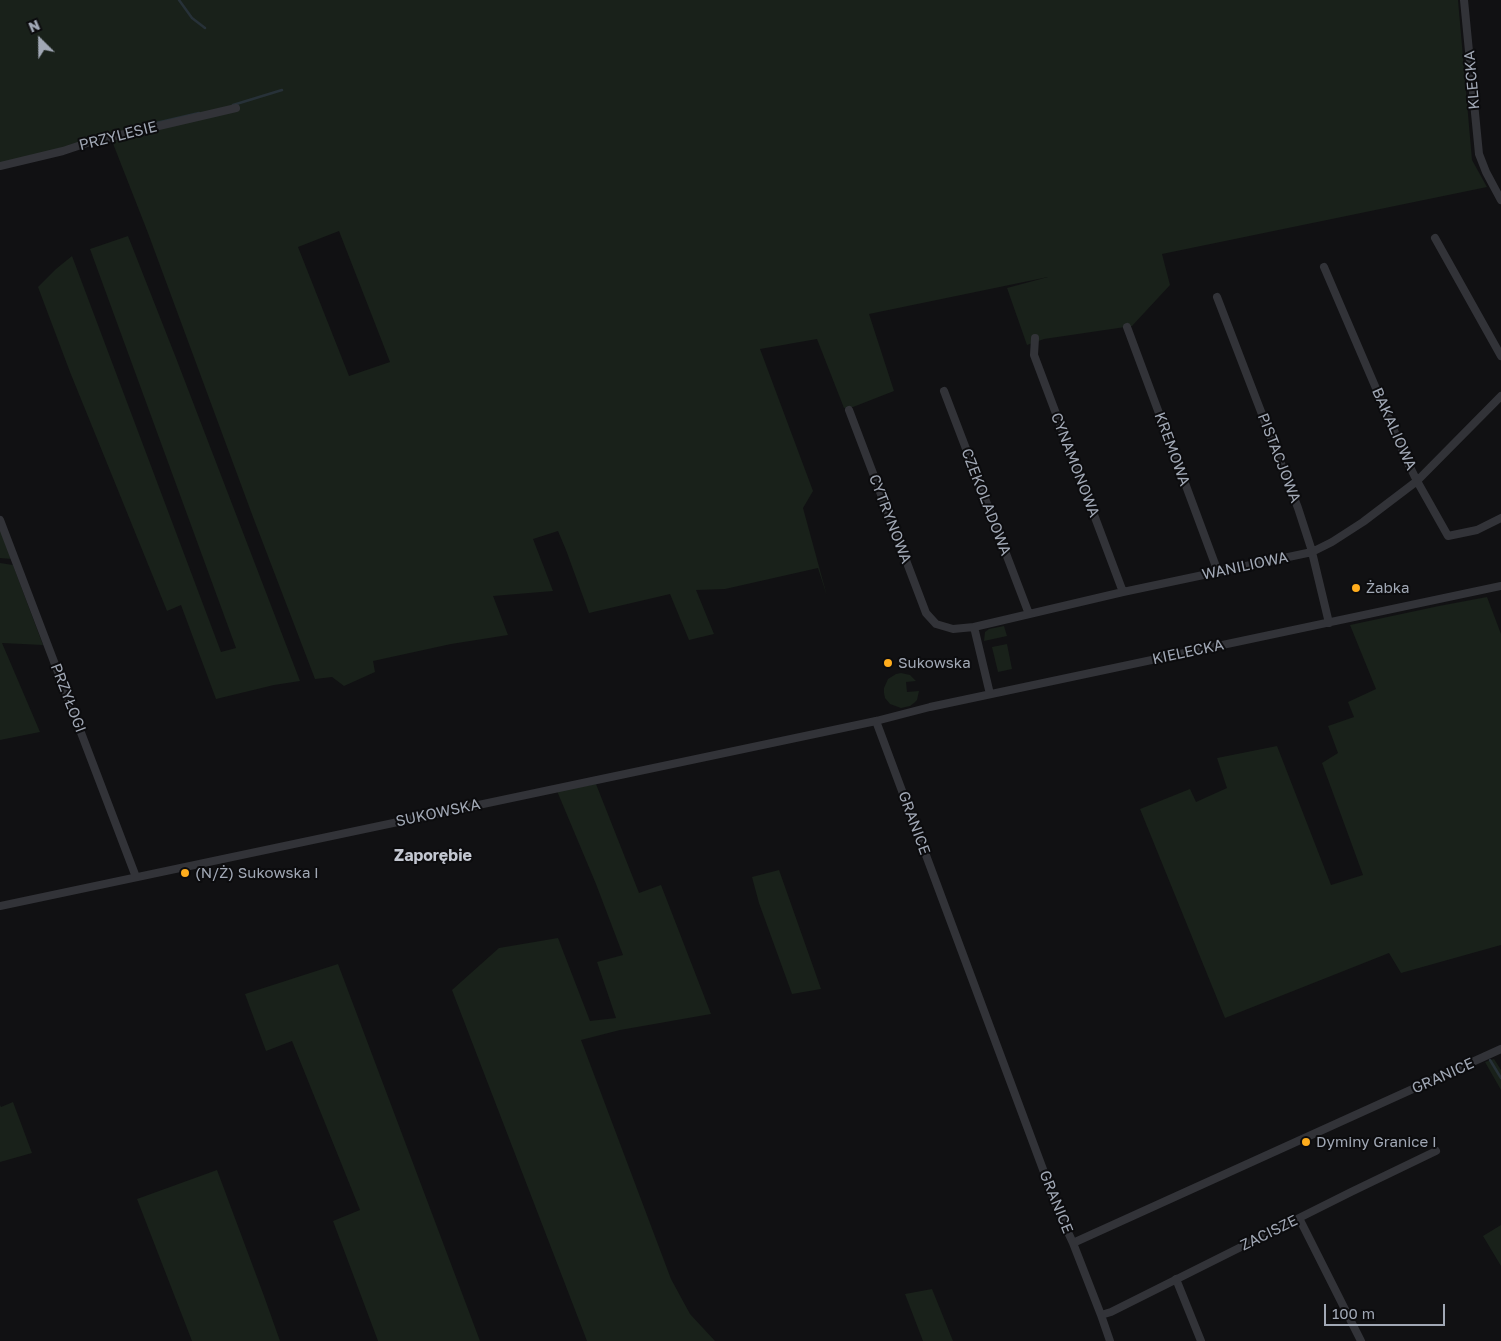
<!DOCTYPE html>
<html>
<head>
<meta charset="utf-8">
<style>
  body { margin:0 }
  #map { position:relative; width:1501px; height:1341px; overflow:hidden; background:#111113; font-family:"Golos Text",sans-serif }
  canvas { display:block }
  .north { position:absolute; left:15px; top:15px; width:50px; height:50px; -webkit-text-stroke:4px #0c0c0e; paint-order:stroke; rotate:337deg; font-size:14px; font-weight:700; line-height:20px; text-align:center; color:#a1a8b5 }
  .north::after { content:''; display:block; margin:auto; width:18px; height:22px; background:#a1a8b5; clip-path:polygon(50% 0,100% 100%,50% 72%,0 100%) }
  .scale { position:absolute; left:1324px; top:1304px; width:121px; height:22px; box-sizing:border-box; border:2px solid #a1a8b5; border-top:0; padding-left:6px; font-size:15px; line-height:18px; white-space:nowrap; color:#a1a8b5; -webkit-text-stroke:4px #0c0c0e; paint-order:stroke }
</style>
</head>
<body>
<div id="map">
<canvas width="1501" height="1341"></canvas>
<div class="north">N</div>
<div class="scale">100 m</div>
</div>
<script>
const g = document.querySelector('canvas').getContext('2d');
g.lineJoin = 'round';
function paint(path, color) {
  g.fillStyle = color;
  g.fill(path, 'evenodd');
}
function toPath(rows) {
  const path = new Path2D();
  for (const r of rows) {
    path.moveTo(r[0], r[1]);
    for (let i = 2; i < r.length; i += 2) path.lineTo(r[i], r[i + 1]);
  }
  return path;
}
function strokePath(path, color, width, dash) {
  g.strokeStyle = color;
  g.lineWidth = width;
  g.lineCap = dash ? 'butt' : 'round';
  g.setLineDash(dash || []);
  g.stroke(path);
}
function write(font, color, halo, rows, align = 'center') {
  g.font = font + ' "Golos Text",sans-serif';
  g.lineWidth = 4;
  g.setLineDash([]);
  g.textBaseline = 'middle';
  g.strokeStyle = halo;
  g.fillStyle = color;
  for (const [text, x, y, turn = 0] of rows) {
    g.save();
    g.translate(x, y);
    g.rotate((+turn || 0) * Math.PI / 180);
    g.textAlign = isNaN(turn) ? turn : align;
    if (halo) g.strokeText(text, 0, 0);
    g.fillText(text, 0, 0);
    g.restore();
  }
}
paint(toPath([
  [0,0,1458,0,1472,160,1487,187,1162,254,1170,285,1132,326,1044,339,1027,345,1007,288,1048,277,869,314,894,391,853,407,844,408,817,339,760,349,813,491,803,508,827,596,818,568,725,589,696,590,714,634,689,640,670,594,589,613,566,550,558,531,533,539,553,591,493,596,508,635,451,644,373,661,375,672,344,686,332,677,315,679,253,517,148,233,112,141,112,134,32,156,0,163],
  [339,231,390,362,349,376,298,247],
  [128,236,176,358,300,681,274,685,216,699,181,605,167,611,70,372,38,287,56,269,72,256,221,652,236,648,90,249],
  [0,528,12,559,0,558],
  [0,563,13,565,43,645,2,643,40,732,0,740],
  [1487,597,1501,634,1501,945,1401,973,1389,953,1225,1018,1140,809,1190,789,1196,802,1227,788,1217,758,1277,746,1331,885,1363,875,1322,763,1338,753,1328,726,1354,717,1348,702,1376,689,1350,625,1439,606],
  [1004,626,1007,636,984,641,985,632,989,629],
  [1007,644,1012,669,998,672,992,647],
  [901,673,910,675,916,681,906,682,907,692,919,691,917,700,914,703,910,706,901,708,890,704,885,698,884,693,884,688,888,679,896,674],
  [596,784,639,893,661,885,711,1014,620,1030,581,1040,671,1279,690,1314,715,1341,587,1341,452,990,499,948,558,938,590,1021,616,1018,597,962,623,955,596,884,557,791],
  [779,870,821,989,792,994,759,903,752,877],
  [338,964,480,1341,378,1341,333,1221,360,1210,292,1041,266,1051,245,994],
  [1494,1059,1501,1070,1501,1090,1485,1062],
  [13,1102,32,1153,0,1162,0,1105,1,1107],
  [217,1170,264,1296,280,1341,192,1341,137,1199],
  [1501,1225,1501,1266,1483,1236],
  [932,1289,953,1341,923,1341,905,1294]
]), '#19211a');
strokePath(toPath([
  [179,0,192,18,205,28],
  [233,105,282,90],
  [126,130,199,113],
  [1490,1060,1501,1078]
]), '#273138', 2.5);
strokePath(toPath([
  [1464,0,1479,154,1486,172,1501,200],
  [0,166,63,151,90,142,236,108],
  [1435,238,1501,356],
  [1324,267,1408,463,1417,481,1448,536,1477,530,1501,518],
  [1217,297,1298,508,1311,548,1329,623],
  [1127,327,1218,572],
  [1035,338,1034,355,1123,592],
  [944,391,1029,614],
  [849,410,926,613,936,624,953,629,974,627,1123,592,1312,552,1332,542,1363,522,1417,481,1501,396],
  [0,520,136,877],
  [974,627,990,694],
  [876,721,1060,1215,1073,1243,1501,1049],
  [0,906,876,721,930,707,1501,586],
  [1299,1218,1361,1341],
  [1073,1243,1101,1315,1111,1312,1351,1192,1436,1151],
  [1176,1279,1201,1341],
  [1101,1315,1110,1341]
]), '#323338', 8);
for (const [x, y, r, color] of [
  [1356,588,5,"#ffad1d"],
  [888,663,5,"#ffad1d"],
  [185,873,5,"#ffad1d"],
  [1306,1142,5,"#ffad1d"]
]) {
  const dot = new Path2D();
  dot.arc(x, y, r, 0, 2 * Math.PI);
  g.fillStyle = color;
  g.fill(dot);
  strokePath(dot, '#0c0c0e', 2);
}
write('15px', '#a1a8b5', '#0c0c0e', [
  ["KLECKA",1472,80,-95],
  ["PRZYLESIE",118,136,-14],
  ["BAKALIOWA",1394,429,66],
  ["KREMOWA",1172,449,70],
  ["PISTACJOWA",1279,458,69],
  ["CYNAMONOWA",1075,465,69],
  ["CZEKOLADOWA",986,502,69],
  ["CYTRYNOWA",890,519,69],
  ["WANILIOWA",1245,566,-12],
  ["KIELECKA",1188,652,-12],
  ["PRZYŁOGI",68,698,69],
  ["SUKOWSKA",438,813,-12],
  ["GRANICE",914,823,70],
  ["GRANICE",1443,1076,-24],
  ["GRANICE",1056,1202,68],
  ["ZACISZE",1269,1233,-26]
]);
write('15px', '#a1a8b5', '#0c0c0e', [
  ["Żabka",1366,588],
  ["Sukowska",898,663],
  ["(N/Ż) Sukowska I",195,873],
  ["Dyminy Granice I",1316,1142]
], 'left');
write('bold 16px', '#c3c7d1', '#0c0c0e', [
  ["Zaporębie",433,856]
]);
</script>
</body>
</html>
